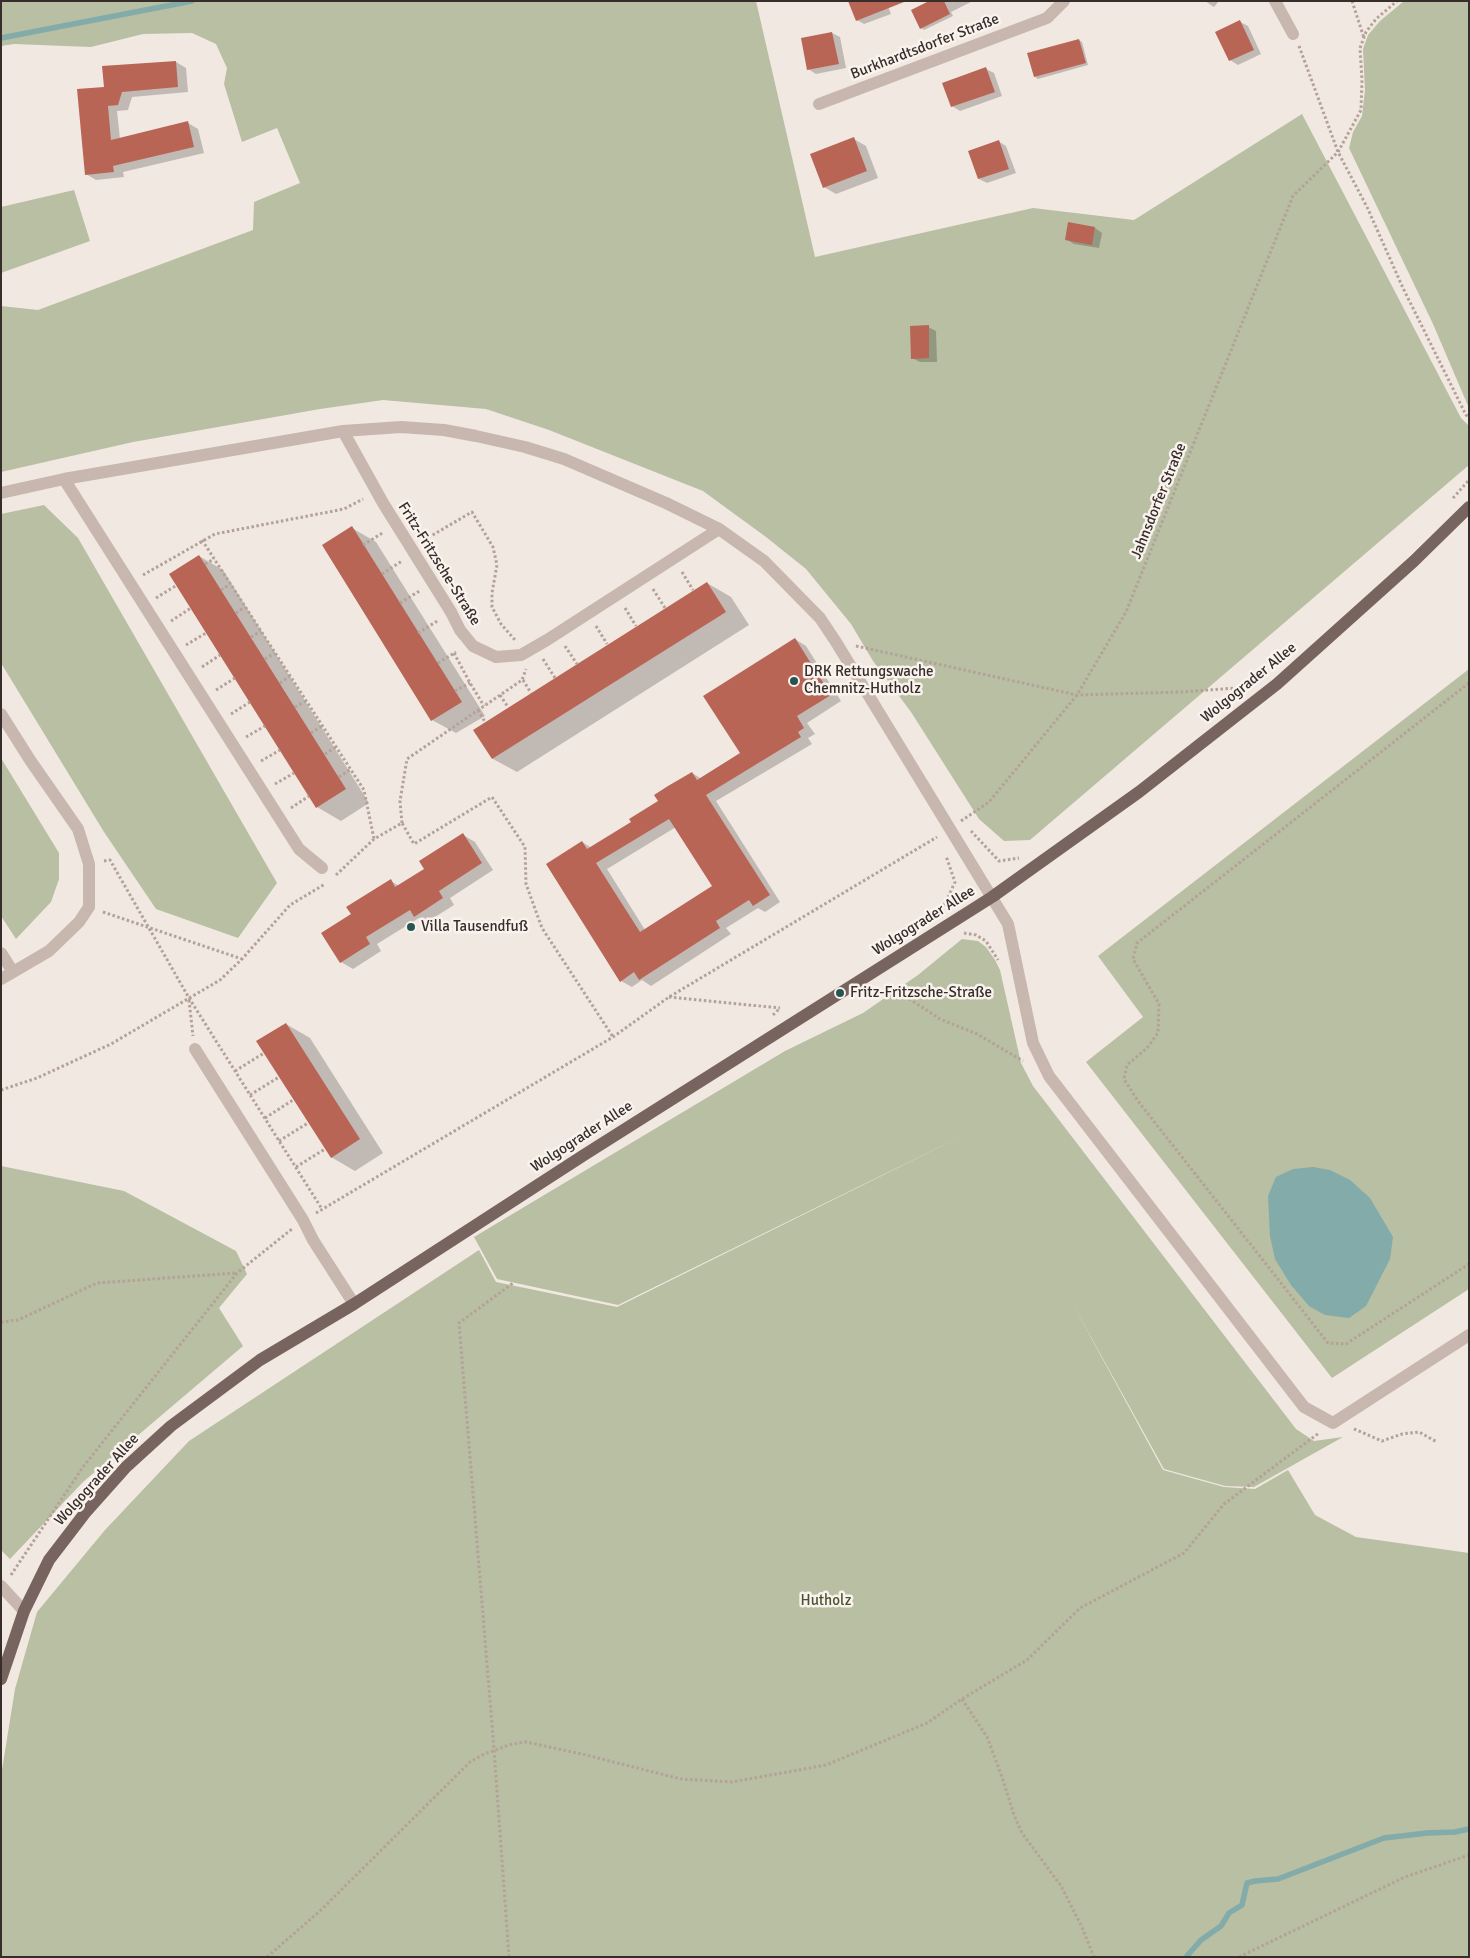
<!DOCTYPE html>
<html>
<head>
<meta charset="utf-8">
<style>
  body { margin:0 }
  #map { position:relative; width:1470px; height:1958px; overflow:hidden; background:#f1e8e1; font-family:Signika,sans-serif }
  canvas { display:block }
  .frame { position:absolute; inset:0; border:2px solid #372e2b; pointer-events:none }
</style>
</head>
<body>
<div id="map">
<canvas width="1470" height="1958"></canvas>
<div class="frame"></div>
</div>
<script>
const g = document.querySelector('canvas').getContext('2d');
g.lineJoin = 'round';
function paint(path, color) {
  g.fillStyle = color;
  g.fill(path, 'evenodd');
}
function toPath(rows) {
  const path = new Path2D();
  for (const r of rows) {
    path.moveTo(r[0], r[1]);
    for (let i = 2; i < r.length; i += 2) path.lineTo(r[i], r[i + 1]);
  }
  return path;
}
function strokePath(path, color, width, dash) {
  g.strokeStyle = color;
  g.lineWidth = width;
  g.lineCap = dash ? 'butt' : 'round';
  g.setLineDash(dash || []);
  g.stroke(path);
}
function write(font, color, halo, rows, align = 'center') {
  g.font = font + ' Signika,sans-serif';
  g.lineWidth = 5;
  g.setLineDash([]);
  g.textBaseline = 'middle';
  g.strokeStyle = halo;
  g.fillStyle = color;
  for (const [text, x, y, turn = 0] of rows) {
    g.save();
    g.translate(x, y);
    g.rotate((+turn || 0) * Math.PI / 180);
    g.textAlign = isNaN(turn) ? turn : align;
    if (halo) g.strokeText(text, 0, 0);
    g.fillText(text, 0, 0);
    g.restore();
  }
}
paint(toPath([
  [1,1,756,1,815,257,1033,208,1134,220,1302,114,1461,418,1469,426,1469,465,1030,840,1004,841,979,819,911,712,873,661,851,624,806,569,766,537,703,491,549,430,486,409,383,400,320,409,133,442,1,472,1,306,38,310,253,230,254,202,300,183,277,128,242,142,224,84,227,68,216,44,192,33,143,34,91,47,14,44,1,46],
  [1404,1,1469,1,1469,408,1433,324,1349,148,1353,132,1362,116,1365,90,1363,49,1368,35,1380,21],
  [74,190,90,241,1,273,1,207],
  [44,505,78,538,277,883,238,938,156,909,104,832,1,663,1,514],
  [1469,669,1469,1289,1332,1378,1086,1062,1143,1017,1098,956],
  [1,758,59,853,59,879,51,902,16,939,1,916],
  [962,939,978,941,986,947,995,960,1000,970,1021,1063,1033,1086,1296,1429,1314,1441,1343,1437,1254,1487,1225,1486,1164,1469,1071,1301,1163,1470,1224,1487,1255,1489,1288,1470,1315,1515,1356,1537,1469,1553,1469,1957,1,1957,1,1776,15,1689,37,1612,105,1530,189,1441,479,1250,496,1282,617,1307,976,1129,618,1305,497,1279,474,1237,785,1051,863,1013,918,975],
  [1,1166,124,1191,236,1251,247,1274,219,1308,243,1346,83,1482,10,1559,1,1550]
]), '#b8bfa2');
paint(toPath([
  [1313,1167,1330,1170,1350,1180,1370,1198,1393,1237,1390,1259,1366,1306,1349,1318,1325,1315,1309,1306,1291,1285,1275,1259,1270,1236,1268,1196,1276,1177,1293,1169]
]), '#82aba9');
paint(toPath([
  [886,1,891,14,864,24,857,20],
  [932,1,973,1,951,12,953,16,924,30,921,28],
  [1205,1,1219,1,1214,7],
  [1240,22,1248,26,1261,54,1238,65,1230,60],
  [832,33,840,37,846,68,816,74,808,69],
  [1079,40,1082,42,1088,65,1038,79,1035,77],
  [176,62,186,68,188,92,132,97,128,110,117,111,120,139,188,123,198,129,204,153,123,172,124,177,96,180,86,174,105,88],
  [986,69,994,73,1002,96,960,111,952,106],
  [854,139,866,146,878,178,836,194,824,187],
  [998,141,1006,146,1016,173,987,183,979,179],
  [1095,228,1102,233,1099,248,1074,244,1066,239],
  [928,327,936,331,937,362,920,362,912,358],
  [352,528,376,542,485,716,456,733,432,720],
  [199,556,223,570,369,803,341,821,317,807,171,574],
  [707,583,731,597,749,625,517,772,493,759,475,730],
  [795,639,806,646,841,701,807,723,815,734,808,738,812,744,716,801,780,902,765,912,758,908,726,928,731,934,651,986,642,980,632,987,621,981,582,842,592,848,633,822,660,802,692,773,702,779,742,753],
  [676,827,714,886,645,930,607,869],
  [463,835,475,842,493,870,450,898,454,905,427,922,419,918,377,944,381,951,353,969,341,962,352,915,391,881,399,886,425,869],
  [286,1024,310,1038,383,1153,355,1171,331,1157]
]), '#0003');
strokePath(toPath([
  [1,38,192,1],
  [1186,1957,1201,1940,1221,1926,1229,1913,1242,1905,1247,1883,1255,1881,1278,1879,1384,1838,1427,1833,1455,1832,1469,1829]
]), '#82aba9', 5.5);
paint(toPath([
  [848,1,903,1,904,2,856,21],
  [929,1,944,1,950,14,920,29,911,10],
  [1240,20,1254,50,1229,61,1215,32],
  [832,32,839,64,807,70,801,38],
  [1079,39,1086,63,1034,77,1027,53],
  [176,61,178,87,122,92,118,105,108,106,111,140,188,121,194,147,113,166,114,172,85,175,77,89,104,87,102,66],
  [986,67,995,92,951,107,942,83],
  [854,137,867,171,823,188,810,154],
  [999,140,1009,169,978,179,968,151],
  [1068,222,1095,227,1092,245,1065,240],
  [929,325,929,358,911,359,910,326],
  [352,526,462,702,431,721,322,545],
  [199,555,346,789,316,808,169,574],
  [707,582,726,612,492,759,473,730],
  [795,638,831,695,797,716,804,728,798,732,801,737,706,795,770,895,753,906,749,900,716,921,720,928,639,980,634,972,620,982,546,864,582,841,587,849,631,822,629,819,658,801,654,795,668,786,692,772,697,780,740,753,703,696],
  [669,819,712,886,640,932,596,863],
  [463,833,482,863,439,891,443,898,414,917,410,910,366,937,370,944,340,963,321,933,351,914,346,907,391,879,395,887,424,869,419,861],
  [286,1023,360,1139,331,1158,256,1041]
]), '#b96556');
strokePath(toPath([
  [1352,1,1364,38],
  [1299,46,1338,152,1367,207,1403,288,1466,415,1469,417],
  [1453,498,1469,480],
  [202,540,364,790,374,839],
  [424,540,472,512,493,547,497,565,492,593,492,607,501,624,515,640],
  [363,545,384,532],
  [205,564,214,559],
  [682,572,693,590],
  [382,574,402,561],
  [143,575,215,534,344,509,363,499],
  [653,589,665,608],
  [221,590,230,584],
  [156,598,177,585],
  [400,603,421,590],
  [625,608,636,626],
  [236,613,245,607],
  [171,621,191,608],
  [596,626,607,644],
  [418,633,439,620],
  [251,637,261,631],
  [186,645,206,633],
  [565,646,577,664],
  [856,646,1077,695,1182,692,1249,687],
  [454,653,470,683,484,706],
  [265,659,275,653],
  [543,659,555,678],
  [438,663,456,652],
  [202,667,220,655],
  [523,680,531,693],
  [280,683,290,676],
  [1469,683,1137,943,1133,959,1159,1004,1158,1033,1147,1048,1127,1065,1124,1079,1138,1101,1328,1343,1346,1344,1469,1264],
  [216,690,235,678],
  [455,691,470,683],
  [500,695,508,707],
  [295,707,306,701],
  [478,710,485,722],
  [231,714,250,702],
  [311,733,322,726],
  [246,737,265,726],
  [325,754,336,747],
  [261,761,280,750],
  [339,777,351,769],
  [275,784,294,773],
  [291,808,309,796],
  [961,821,989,802,1077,695,1126,612,1293,196,1338,152,1361,110,1362,80,1360,48,1366,32,1376,19,1397,1],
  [402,823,400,801,407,759,522,680,526,669],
  [971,831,999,861,1019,858],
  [104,861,110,860,189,998,322,1209],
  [336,875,374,839,402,823,414,844,492,797,525,847,526,884,542,928,613,1037],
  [103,912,242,959],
  [964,933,976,935,986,941,998,960],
  [897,936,945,904,955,882,946,856],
  [888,985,940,1019,977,1034,1023,1061],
  [669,997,780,1008],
  [189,1000,193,1036],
  [773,1015,780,1008],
  [235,1071,264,1053],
  [1,1090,37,1078,111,1044,220,980,242,959,290,905,325,884],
  [250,1095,279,1077],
  [265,1118,293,1100],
  [279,1141,308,1123],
  [296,1167,325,1149],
  [316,1213,613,1037,669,997,937,837],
  [1,1322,18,1320,97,1283,236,1273],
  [1354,1429,1382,1441,1402,1434,1419,1432,1437,1442],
  [11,1575,83,1467,237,1273,292,1229],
  [962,1699,987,1737,1001,1774,1014,1815,1022,1833,1061,1886,1081,1925,1094,1957],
  [267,1957,321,1910,470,1762,484,1754,512,1744,526,1742,586,1755,681,1779,732,1782,826,1765,927,1723,962,1699,1027,1660,1080,1608,1184,1553,1224,1504,1319,1433],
  [509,1957,494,1749,459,1323,513,1283],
  [1239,1957,1405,1877,1469,1855]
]), '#b4a198', 3, [2.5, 2.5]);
strokePath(toPath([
  [1275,1,1293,34],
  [819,104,1047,18,1064,1],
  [343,431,383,503,451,612,460,630,473,646,496,657,521,655,547,640,719,529],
  [64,479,299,849,322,868],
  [1,493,64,479,343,431,401,427,444,430,476,436,525,447,564,459,666,503,719,529,764,561,820,618,836,642,1008,924,1033,1043,1049,1076,1304,1407,1333,1423,1469,1335],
  [1,714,30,760,78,829,89,864,89,907,79,922,49,951,1,979],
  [1,953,13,972],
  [195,1049,303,1220,313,1240,354,1304],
  [1,1586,24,1611]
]), '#c8b7ae', 12);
strokePath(toPath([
  [1,1679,24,1611,49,1560,85,1513,126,1467,171,1426,260,1360,354,1304,584,1155,992,897,1139,792,1277,684,1414,561,1469,507]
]), '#77645e', 12);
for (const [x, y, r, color] of [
  [794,681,5,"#255553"],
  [411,927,5,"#255553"],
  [840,993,5,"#255553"]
]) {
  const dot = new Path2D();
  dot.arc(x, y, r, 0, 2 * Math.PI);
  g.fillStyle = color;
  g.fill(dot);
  strokePath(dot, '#f9f2ed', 2);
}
write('15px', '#372e2b', '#f9f2ed', [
  ["Burkhardtsdorfer Straße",925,47,-21],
  ["Jahnsdorfer Straße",1159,501,-68],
  ["Fritz-Fritzsche-Straße",439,564,58],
  ["Wolgograder Allee",1249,683,-39],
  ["Wolgograder Allee",924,921,-32],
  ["Wolgograder Allee",582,1137,-33],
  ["Wolgograder Allee",97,1480,-48]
]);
write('15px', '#372e2b', '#f9f2ed', [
  ["DRK Rettungswache",804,672],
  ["Chemnitz-Hutholz",804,689],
  ["Villa Tausendfuß",421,927],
  ["Fritz-Fritzsche-Straße",850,993]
], 'left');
write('15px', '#4a5331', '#f9f2ed', [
  ["Hutholz",826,1601]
]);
</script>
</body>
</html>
